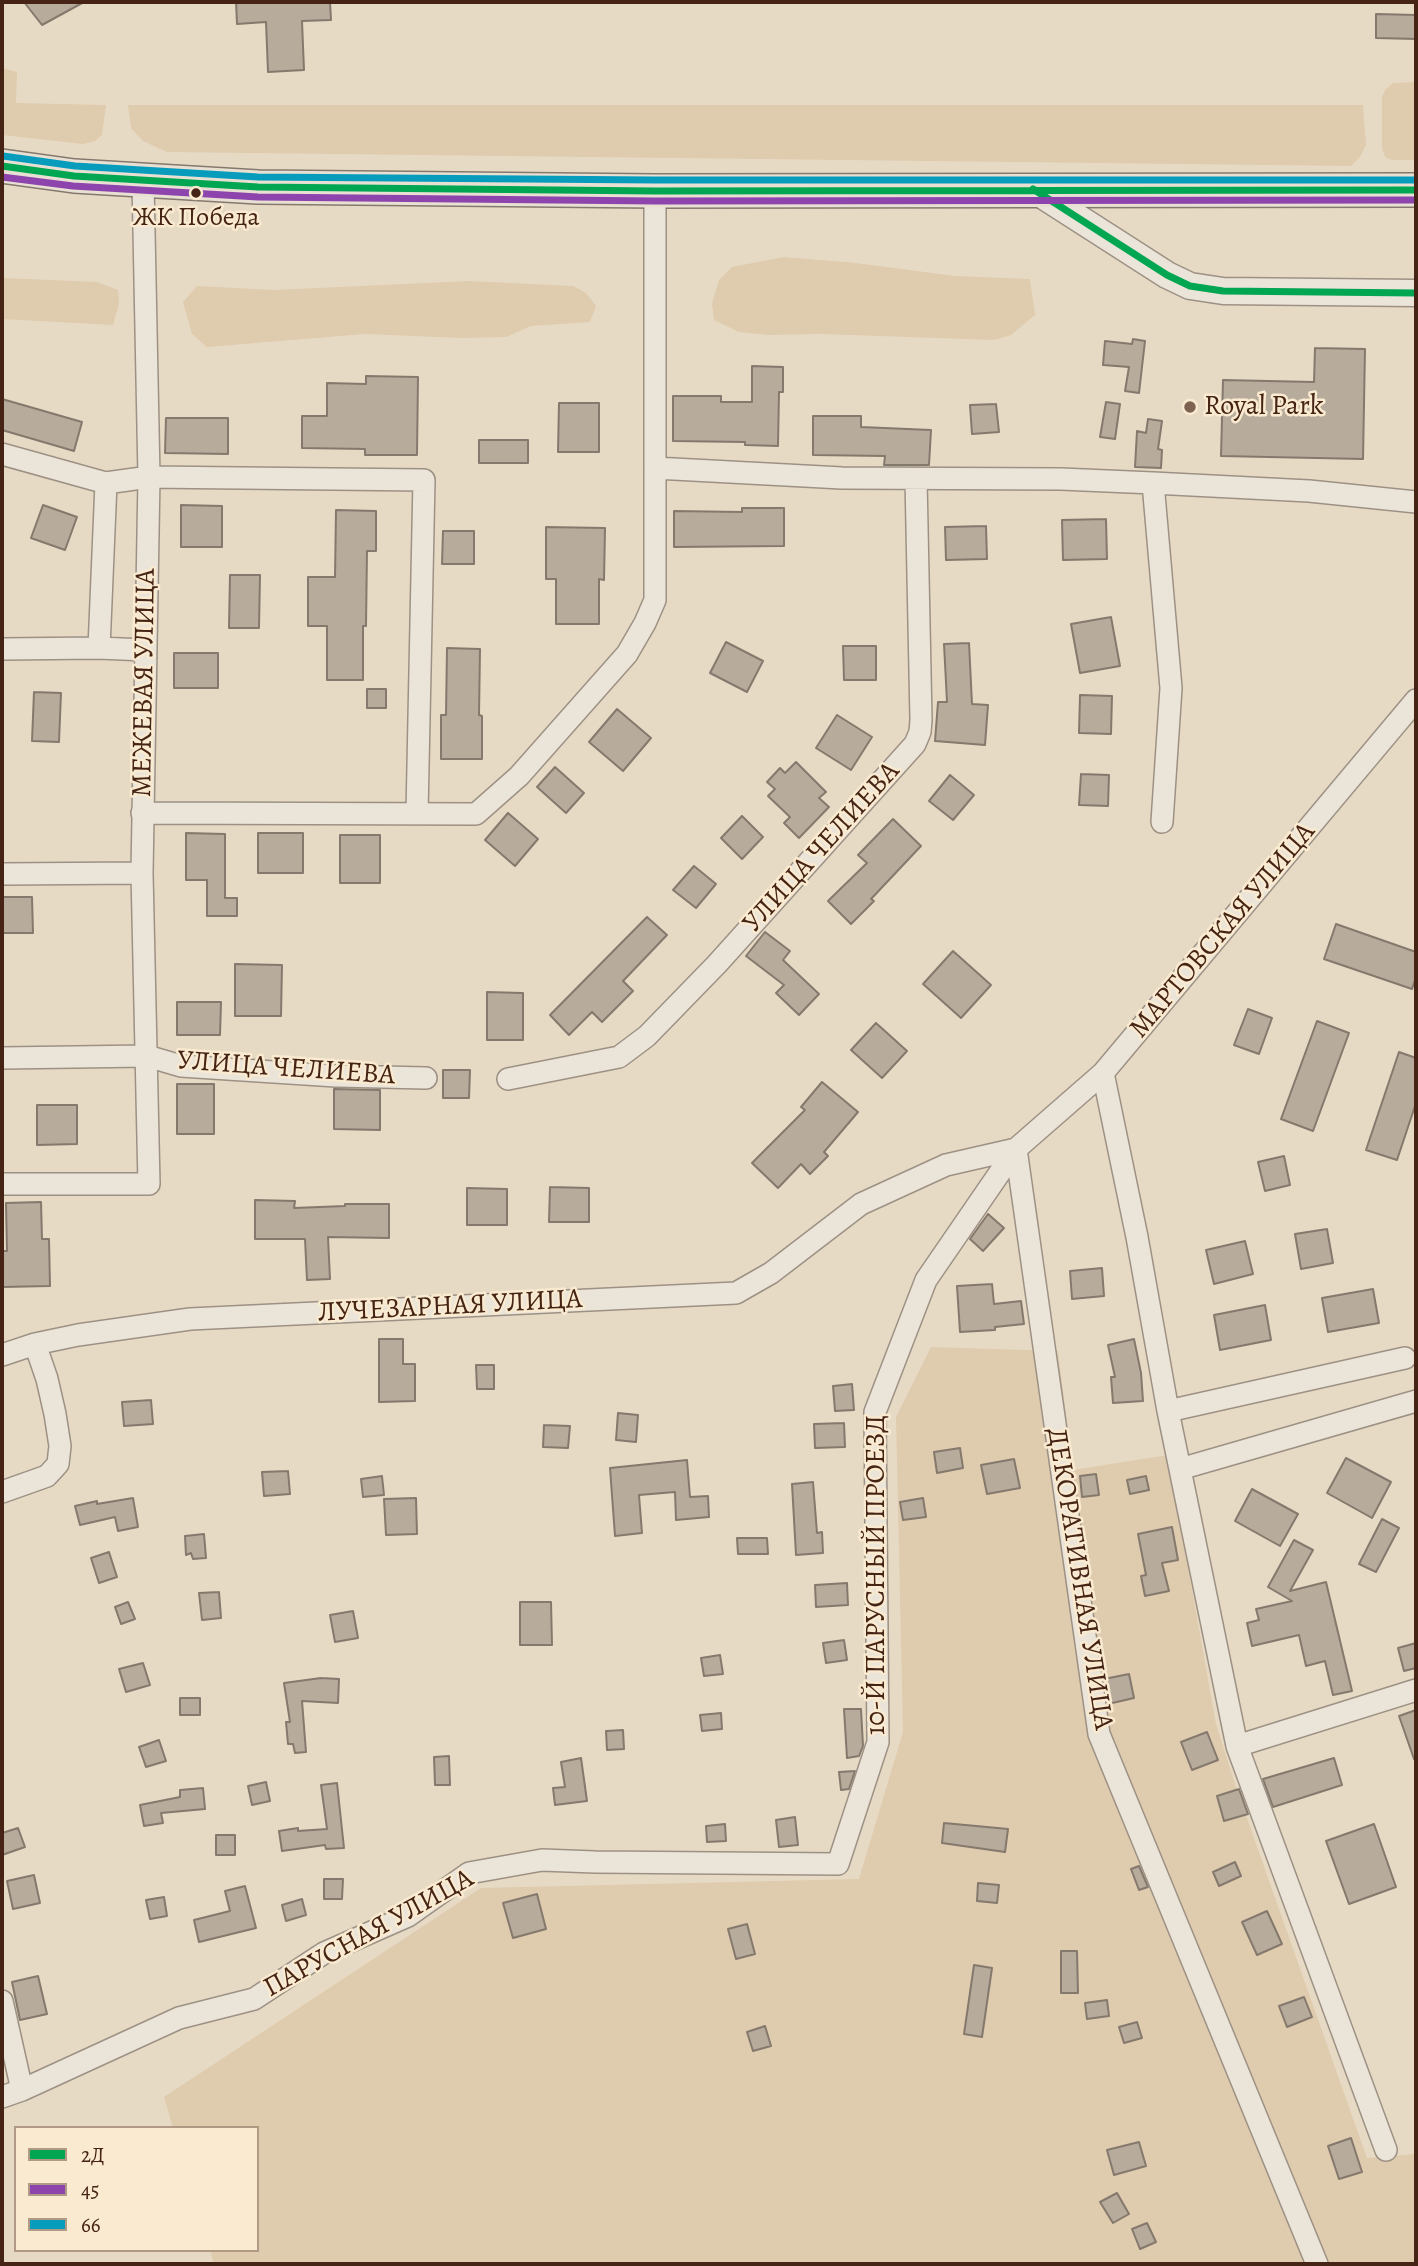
<!DOCTYPE html>
<html>
<head>
<meta charset="utf-8">
<style>
  body { margin:0 }
  #map { position:relative; width:1418px; height:2266px; overflow:hidden; background:#e7dac5; font-family:Alegreya,serif }
  canvas { display:block }
  .frame { position:absolute; inset:0; border:4px solid #452315; pointer-events:none }
  .legend { position:absolute; left:14px; top:2126px; width:245px; height:126px; box-sizing:border-box; background:#f9ead0; border:2px solid #b19a85; margin:0; padding:9px 12px; list-style:none; font-size:21px; color:#452315 }
  .legend li { display:flex; align-items:center; gap:14px; height:35px }
  .legend b { width:35px; border:2px solid #b19a85 }
</style>
</head>
<body>
<div id="map">
<canvas width="1418" height="2266"></canvas>
<div class="frame"></div>
<ul class="legend">
<li><b style="height:9px;background:#00a651"></b>2Д</li>
<li><b style="height:9px;background:#8e44ad"></b>45</li>
<li><b style="height:9px;background:#079cbc"></b>66</li>
</ul>
</div>
<script>
const g = document.querySelector('canvas').getContext('2d');
g.lineJoin = 'round';
function paint(path, color) {
  g.fillStyle = color;
  g.fill(path, 'evenodd');
}
function toPath(rows) {
  const path = new Path2D();
  for (const r of rows) {
    path.moveTo(r[0], r[1]);
    for (let i = 2; i < r.length; i += 2) path.lineTo(r[i], r[i + 1]);
  }
  return path;
}
function strokePath(path, color, width, dash) {
  g.strokeStyle = color;
  g.lineWidth = width;
  g.lineCap = dash ? 'butt' : 'round';
  g.setLineDash(dash || []);
  g.stroke(path);
}
function write(font, color, halo, rows, align = 'center') {
  g.font = font + ' Alegreya,serif';
  g.lineWidth = 5;
  g.setLineDash([]);
  g.textBaseline = 'middle';
  g.strokeStyle = halo;
  g.fillStyle = color;
  for (const [text, x, y, turn = 0] of rows) {
    g.save();
    g.translate(x, y);
    g.rotate((+turn || 0) * Math.PI / 180);
    g.textAlign = isNaN(turn) ? turn : align;
    if (halo) g.strokeText(text, 0, 0);
    g.fillText(text, 0, 0);
    g.restore();
  }
}
paint(toPath([
  [2,68,17,72,16,103,106,105,102,135,95,141,83,144,2,135],
  [1416,82,1416,160,1392,160,1385,157,1382,148,1382,97,1385,90,1393,83],
  [128,105,1363,105,1366,145,1360,157,1351,166,167,152,143,141,131,128],
  [784,257,856,263,955,276,1030,279,1035,315,1011,335,994,340,821,334,768,335,739,332,714,320,712,303,719,280,732,267],
  [2,278,97,282,118,290,119,303,113,325,2,319],
  [469,281,573,286,586,293,596,306,590,322,531,326,506,337,462,338,365,334,207,347,192,334,183,302,197,286,274,290],
  [931,1347,1058,1351,1073,1470,1168,1455,1216,1724,1237,1790,1367,2158,1416,2154,1416,2264,214,2264,210,2250,257,2250,257,2128,173,2128,164,2097,481,1888,859,1879,903,1732,896,1417]
]), '#dfcbae');
const building = toPath([
  [24,2,84,2,42,25,24,2],
  [236,2,330,2,331,20,302,21,304,70,268,72,266,22,237,24,236,2],
  [1376,14,1416,15,1416,39,1376,38,1376,14],
  [1133,339,1145,341,1139,393,1125,391,1129,367,1103,365,1105,341,1132,344,1133,339],
  [1315,348,1365,349,1363,459,1221,456,1223,380,1314,382,1315,348],
  [752,366,783,367,783,392,779,392,778,446,745,445,745,442,673,441,673,396,721,396,721,402,752,402,752,366],
  [366,376,418,377,417,455,365,455,365,449,302,448,302,416,327,416,327,383,366,384,366,376],
  [2,399,82,422,74,451,2,430,2,399],
  [1106,402,1120,404,1115,439,1100,437,1106,402],
  [559,403,599,403,599,452,558,452,559,403],
  [996,404,999,432,972,434,970,405,996,404],
  [813,416,861,416,861,427,931,430,929,465,884,465,885,456,813,455,813,416],
  [166,418,228,418,228,454,165,453,166,418],
  [1148,419,1162,421,1158,449,1162,450,1161,468,1135,467,1137,431,1146,433,1148,419],
  [479,440,528,440,528,463,479,463,479,440],
  [43,505,77,517,65,550,31,538,43,505],
  [181,505,222,506,222,547,181,547,181,505],
  [742,508,784,508,784,546,674,547,674,511,742,512,742,508],
  [336,510,376,511,376,551,367,551,366,626,363,626,363,680,327,680,327,626,308,626,308,577,335,577,336,510],
  [1106,519,1107,559,1063,560,1062,520,1106,519],
  [986,526,987,559,946,560,945,527,986,526],
  [546,527,605,528,604,580,599,579,599,624,556,624,556,579,546,579,546,527],
  [443,531,474,531,474,564,442,564,443,531],
  [230,575,260,575,259,628,229,628,230,575],
  [1111,617,1120,666,1080,673,1071,624,1111,617],
  [726,642,763,661,747,692,710,673,726,642],
  [969,643,972,704,988,705,985,745,935,741,938,702,947,702,944,644,969,643],
  [843,646,876,646,876,680,844,680,843,646],
  [447,648,480,649,479,715,482,716,482,759,441,759,441,715,446,715,447,648],
  [174,653,218,653,218,688,174,688,174,653],
  [367,689,386,689,386,708,367,708,367,689],
  [34,692,61,693,59,742,32,741,34,692],
  [1080,695,1112,696,1111,734,1079,733,1080,695],
  [617,709,651,738,623,771,589,742,617,709],
  [837,715,872,737,851,770,816,748,837,715],
  [796,762,826,792,819,798,829,807,799,838,784,823,790,817,768,796,775,789,767,782,780,768,785,773,796,762],
  [555,767,584,793,566,813,537,787,555,767],
  [1081,774,1109,775,1108,806,1079,805,1081,774],
  [950,775,974,795,953,820,929,801,950,775],
  [508,813,538,839,515,866,485,840,508,813],
  [742,816,763,837,742,859,721,838,742,816],
  [893,819,921,846,871,899,874,901,851,924,828,901,867,863,858,855,893,819],
  [186,833,225,834,225,898,237,898,237,916,207,916,207,880,186,880,186,833],
  [258,833,303,833,303,873,258,873,258,833],
  [340,835,380,835,380,883,340,883,340,835],
  [694,866,716,884,696,908,673,890,694,866],
  [2,897,32,897,33,933,2,933,2,897],
  [647,917,667,935,623,981,633,991,602,1022,592,1012,569,1035,550,1015,647,917],
  [1336,924,1416,952,1416,977,1412,989,1324,959,1336,924],
  [765,932,790,951,783,960,819,994,799,1015,776,993,784,985,746,956,765,932],
  [953,951,991,985,961,1018,923,984,953,951],
  [235,964,282,965,281,1016,235,1016,235,964],
  [487,992,523,993,523,1040,487,1040,487,992],
  [177,1002,221,1002,220,1035,177,1035,177,1002],
  [1248,1009,1272,1018,1259,1054,1234,1045,1248,1009],
  [1317,1021,1349,1033,1313,1131,1281,1119,1317,1021],
  [876,1023,907,1051,882,1078,851,1050,876,1023],
  [1399,1052,1416,1058,1416,1103,1397,1160,1366,1150,1399,1052],
  [443,1070,470,1070,469,1098,443,1098,443,1070],
  [822,1082,858,1112,824,1152,828,1156,810,1174,801,1164,778,1188,752,1163,805,1110,801,1107,822,1082],
  [177,1084,214,1084,214,1134,177,1134,177,1084],
  [334,1089,380,1090,380,1130,334,1129,334,1089],
  [37,1105,77,1105,77,1144,37,1145,37,1105],
  [1284,1156,1290,1185,1265,1191,1258,1162,1284,1156],
  [550,1187,589,1188,589,1222,549,1222,550,1187],
  [467,1188,507,1189,507,1225,467,1225,467,1188],
  [255,1200,295,1201,294,1208,345,1206,345,1204,389,1204,389,1238,328,1237,330,1279,307,1280,305,1239,255,1239,255,1200],
  [41,1202,42,1239,49,1239,50,1286,3,1287,2,1251,7,1251,6,1203,41,1202],
  [988,1214,1004,1228,983,1251,970,1239,988,1214],
  [1327,1229,1333,1263,1301,1269,1295,1234,1327,1229],
  [1245,1241,1253,1274,1214,1284,1206,1250,1245,1241],
  [1102,1268,1104,1296,1072,1299,1070,1271,1102,1268],
  [992,1284,994,1304,1021,1301,1024,1324,995,1327,995,1330,960,1332,957,1286,992,1284],
  [1373,1289,1379,1323,1328,1332,1322,1298,1373,1289],
  [1265,1305,1271,1340,1220,1350,1214,1315,1265,1305],
  [379,1339,403,1339,403,1364,415,1364,415,1401,379,1402,379,1339],
  [1134,1339,1141,1373,1143,1401,1113,1403,1111,1377,1115,1377,1108,1345,1134,1339],
  [476,1365,494,1365,494,1389,477,1389,476,1365],
  [852,1384,854,1410,835,1411,833,1386,852,1384],
  [151,1400,153,1424,124,1426,122,1402,151,1400],
  [618,1413,638,1415,636,1442,616,1440,618,1413],
  [844,1423,845,1447,815,1448,814,1424,844,1423],
  [544,1425,570,1426,568,1448,543,1447,544,1425],
  [960,1448,963,1468,937,1473,934,1452,960,1448],
  [1346,1458,1391,1482,1372,1518,1327,1493,1346,1458],
  [1014,1459,1020,1488,987,1494,981,1465,1014,1459],
  [687,1460,690,1497,708,1496,709,1517,676,1520,675,1492,639,1495,642,1533,615,1536,610,1468,687,1460],
  [288,1471,290,1494,264,1496,262,1472,288,1471],
  [1096,1474,1099,1495,1082,1497,1080,1476,1096,1474],
  [382,1476,384,1495,363,1497,361,1479,382,1476],
  [1146,1476,1149,1490,1130,1494,1127,1480,1146,1476],
  [813,1482,817,1533,822,1532,823,1553,796,1555,792,1484,813,1482],
  [1252,1489,1298,1514,1280,1546,1235,1521,1252,1489],
  [133,1498,138,1527,118,1531,115,1517,80,1525,75,1506,97,1501,97,1504,133,1498],
  [416,1498,417,1534,386,1535,384,1499,416,1498],
  [923,1498,926,1517,903,1520,900,1502,923,1498],
  [1382,1519,1399,1528,1376,1572,1359,1564,1382,1519],
  [1172,1527,1178,1560,1162,1563,1169,1591,1145,1596,1141,1576,1146,1575,1138,1534,1172,1527],
  [204,1534,206,1558,193,1559,191,1553,186,1555,185,1536,204,1534],
  [737,1538,767,1538,768,1554,738,1554,737,1538],
  [1294,1540,1313,1550,1290,1591,1326,1582,1352,1691,1333,1695,1325,1661,1306,1666,1299,1635,1252,1646,1247,1623,1259,1620,1256,1609,1292,1601,1268,1587,1294,1540],
  [109,1552,117,1577,99,1583,91,1558,109,1552],
  [847,1583,848,1605,816,1607,815,1585,847,1583],
  [219,1592,221,1618,202,1620,199,1593,219,1592],
  [128,1602,135,1619,121,1624,115,1607,128,1602],
  [520,1602,551,1602,552,1645,520,1645,520,1602],
  [353,1611,358,1638,335,1642,330,1615,353,1611],
  [844,1640,847,1660,826,1663,823,1643,844,1640],
  [1416,1643,1416,1668,1404,1671,1398,1648,1416,1643],
  [720,1655,723,1674,704,1676,701,1658,720,1655],
  [143,1663,150,1685,126,1692,119,1669,143,1663],
  [1129,1674,1134,1698,1108,1704,1104,1679,1129,1674],
  [321,1678,339,1679,338,1703,302,1701,306,1752,295,1753,293,1744,288,1744,286,1722,290,1722,284,1683,321,1678],
  [180,1698,200,1698,200,1715,180,1715,180,1698],
  [844,1709,861,1709,863,1746,859,1756,847,1758,844,1709],
  [1416,1710,1416,1758,1414,1759,1399,1716,1416,1710],
  [721,1713,722,1729,702,1731,700,1715,721,1713],
  [623,1730,624,1749,607,1750,606,1731,623,1730],
  [1207,1732,1218,1760,1192,1770,1181,1742,1207,1732],
  [159,1740,166,1761,146,1767,139,1747,159,1740],
  [449,1756,450,1785,435,1785,434,1757,449,1756],
  [581,1758,587,1801,555,1805,553,1788,565,1787,561,1762,581,1758],
  [1334,1758,1342,1785,1273,1807,1263,1779,1334,1758],
  [855,1771,849,1789,841,1790,839,1772,855,1771],
  [266,1782,270,1801,252,1805,248,1786,266,1782],
  [337,1783,344,1848,326,1849,325,1845,282,1851,279,1831,298,1828,298,1831,327,1829,321,1785,337,1783],
  [203,1788,205,1809,161,1813,163,1823,144,1826,140,1805,180,1797,180,1790,203,1788],
  [1239,1789,1248,1814,1224,1821,1217,1796,1239,1789],
  [795,1817,798,1845,779,1847,776,1820,795,1817],
  [944,1823,1008,1829,1005,1852,942,1843,944,1823],
  [725,1824,726,1841,707,1842,706,1826,725,1824],
  [1374,1824,1396,1887,1349,1904,1326,1841,1374,1824],
  [18,1828,25,1847,2,1855,2,1833,18,1828],
  [216,1835,235,1835,235,1855,216,1855,216,1835],
  [1235,1862,1241,1876,1219,1886,1213,1872,1235,1862],
  [1139,1866,1148,1887,1139,1890,1131,1869,1139,1866],
  [34,1875,40,1903,13,1909,7,1881,34,1875],
  [324,1879,343,1879,342,1899,324,1899,324,1879],
  [978,1883,999,1885,997,1903,977,1901,978,1883],
  [245,1886,256,1928,199,1942,194,1920,230,1911,225,1891,245,1886],
  [537,1894,546,1929,513,1938,503,1903,537,1894],
  [164,1897,167,1916,150,1919,146,1900,164,1897],
  [302,1899,306,1915,286,1921,282,1905,302,1899],
  [1267,1911,1282,1944,1257,1955,1242,1922,1267,1911],
  [747,1924,755,1954,736,1959,728,1929,747,1924],
  [1061,1951,1077,1951,1078,1993,1061,1993,1061,1951],
  [974,1965,992,1968,982,2037,964,2034,974,1965],
  [38,1976,47,2014,20,2020,12,1982,38,1976],
  [1304,1997,1312,2017,1287,2027,1279,2006,1304,1997],
  [1107,2000,1109,2016,1087,2019,1085,2003,1107,2000],
  [1137,2022,1142,2038,1124,2043,1119,2027,1137,2022],
  [765,2026,771,2046,753,2051,747,2032,765,2026],
  [1351,2138,1362,2172,1339,2179,1328,2146,1351,2138],
  [1139,2142,1146,2166,1114,2175,1107,2150,1139,2142],
  [1117,2193,1129,2214,1113,2223,1100,2202,1117,2193],
  [1147,2223,1156,2242,1140,2249,1132,2229,1147,2223]
]);
paint(building, '#b7ab9c');
strokePath(building, '#85796d', 2);
const minor = toPath([
  [2,454,106,483,99,648,2,649],
  [655,468,842,478,1061,479,1153,483,1309,491,1416,502],
  [106,483,149,477,424,480,417,813],
  [1153,483,1171,688,1162,822],
  [99,648,145,650],
  [142,813,476,814,519,776,627,654,645,623,655,600,655,191],
  [2,874,142,873],
  [2,1058,147,1056,181,1066,336,1076,426,1078],
  [1103,1073,1137,1237,1168,1411,1237,1746,1386,2150],
  [508,1079,619,1057,647,1036,717,964,915,744,920,732,921,720,916,479],
  [1016,1149,1099,1734,1317,2264],
  [2,1184,149,1184,142,873,149,477,143,182],
  [2,1355,35,1344],
  [1168,1411,1405,1358],
  [1180,1469,1416,1401],
  [2,1492,47,1476,58,1464,60,1446,55,1414,47,1379,35,1344,78,1335,190,1319,736,1293,771,1273,861,1204,946,1165,1016,1149],
  [1237,1746,1416,1690],
  [2,2001,22,2090],
  [2,2097,22,2090,179,2018,254,1999,324,1953,408,1916,469,1873,542,1860,595,1862,838,1864,878,1742,875,1412,926,1280,1016,1149,1103,1073,1416,700]
]);
const tertiary = toPath([
  [1033,189,1167,275,1190,286,1223,291,1416,293]
]);
const primary = toPath([
  [2,166,74,176,258,187,655,191,1416,190]
]);
strokePath(minor, '#9d9184', 24);
strokePath(tertiary, '#9d9184', 29);
strokePath(primary, '#85796d', 36);
strokePath(minor, '#ebe4d9', 21);
strokePath(tertiary, '#ebe4d9', 26);
strokePath(primary, '#e8e0d3', 33);
strokePath(toPath([
  [2,166,74,176,258,187,655,191,1416,190],
  [1033,189,1167,275,1190,286,1223,291,1416,293]
]), '#00a651', 7);
strokePath(toPath([
  [2,177,73,186,258,197,655,201,1416,200]
]), '#8e44ad', 7);
strokePath(toPath([
  [3,156,75,166,258,177,655,180,1416,180]
]), '#079cbc', 7);
for (const [x, y, r, color] of [
  [196,193,6,"#452315"],
  [1190,407,7,"#7e6353"]
]) {
  const dot = new Path2D();
  dot.arc(x, y, r, 0, 2 * Math.PI);
  g.fillStyle = color;
  g.fill(dot);
  strokePath(dot, '#f9ead0', 2.5);
}
write('26px', '#452315', '#f9ead0', [
  ["ЖК Победа",196,219]
]);
write('28px', '#452315', '#f9ead0', [
  ["Royal Park",1204,407]
], 'left');
write('28px', '#452315', '#f9ead0', [
  ["МЕЖЕВАЯ УЛИЦА",145,683,-89],
  ["УЛИЦА ЧЕЛИЕВА",822,848,-48],
  ["МАРТОВСКАЯ УЛИЦА",1223,931,-50],
  ["УЛИЦА ЧЕЛИЕВА",286,1069,4],
  ["ЛУЧЕЗАРНАЯ УЛИЦА",450,1307,-3],
  ["10-Й ПАРУСНЫЙ ПРОЕЗД",877,1575,-90],
  ["ДЕКОРАТИВНАЯ УЛИЦА",1079,1579,81],
  ["ПАРУСНАЯ УЛИЦА",369,1934,-29]
]);
</script>
</body>
</html>
